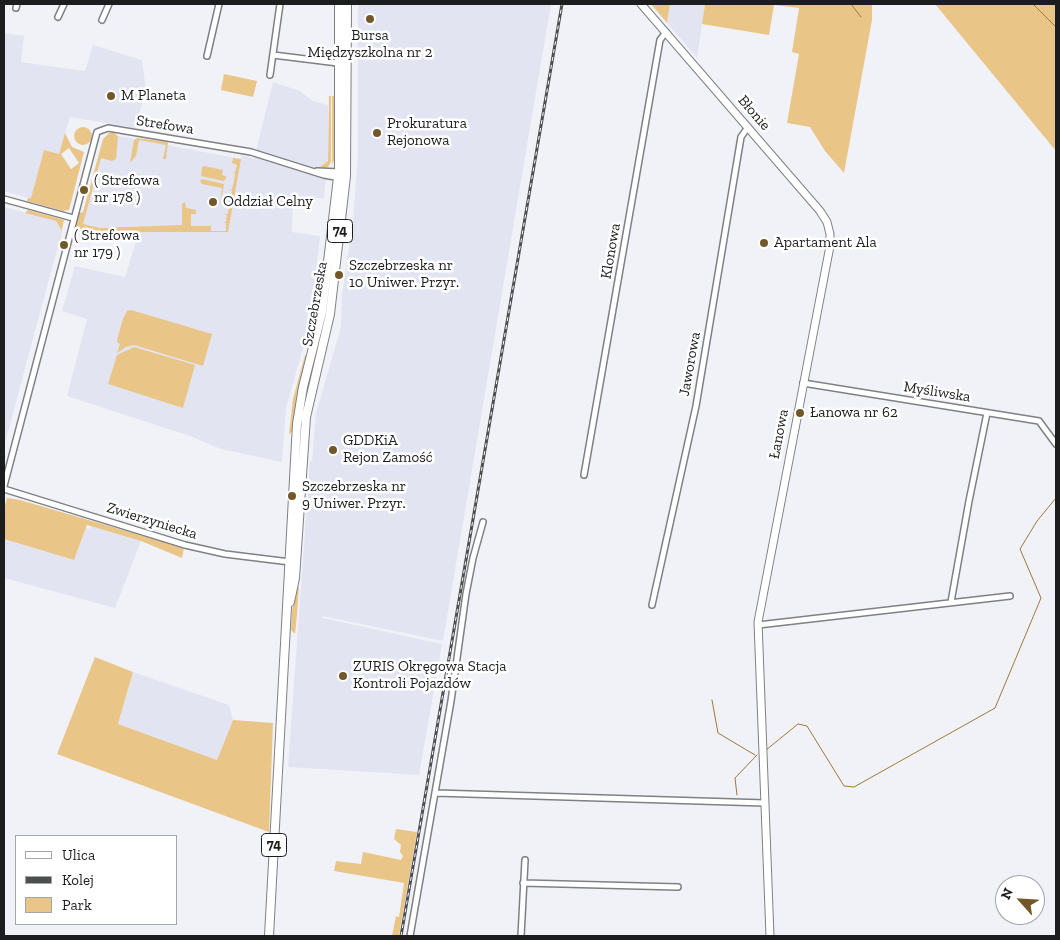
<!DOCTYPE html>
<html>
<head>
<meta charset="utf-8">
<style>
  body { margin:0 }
  #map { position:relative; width:1060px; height:940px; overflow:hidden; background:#f1f2f7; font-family:"Zilla Slab",serif }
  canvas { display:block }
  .frame { position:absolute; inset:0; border:5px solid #1c1d1e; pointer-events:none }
  .legend { position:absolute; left:15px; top:835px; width:162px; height:90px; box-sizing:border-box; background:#fff; border:1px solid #a4a5a5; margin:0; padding:6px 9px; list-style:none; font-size:15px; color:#1c1d1e }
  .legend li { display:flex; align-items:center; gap:10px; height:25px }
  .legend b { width:25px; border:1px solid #a4a5a5 }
  .north { position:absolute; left:995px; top:875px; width:50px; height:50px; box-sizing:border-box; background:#fff; border:1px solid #a4a5a5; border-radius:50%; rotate:296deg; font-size:14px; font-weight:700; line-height:20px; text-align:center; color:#1c1d1e }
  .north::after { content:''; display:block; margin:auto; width:18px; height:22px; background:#725829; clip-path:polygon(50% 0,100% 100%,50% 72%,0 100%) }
</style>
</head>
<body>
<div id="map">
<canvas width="1060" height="940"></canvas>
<div class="frame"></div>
<ul class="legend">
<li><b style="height:6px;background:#fff"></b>Ulica</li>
<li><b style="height:6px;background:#4d4e50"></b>Kolej</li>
<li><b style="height:14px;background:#eac588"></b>Park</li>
</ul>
<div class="north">N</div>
</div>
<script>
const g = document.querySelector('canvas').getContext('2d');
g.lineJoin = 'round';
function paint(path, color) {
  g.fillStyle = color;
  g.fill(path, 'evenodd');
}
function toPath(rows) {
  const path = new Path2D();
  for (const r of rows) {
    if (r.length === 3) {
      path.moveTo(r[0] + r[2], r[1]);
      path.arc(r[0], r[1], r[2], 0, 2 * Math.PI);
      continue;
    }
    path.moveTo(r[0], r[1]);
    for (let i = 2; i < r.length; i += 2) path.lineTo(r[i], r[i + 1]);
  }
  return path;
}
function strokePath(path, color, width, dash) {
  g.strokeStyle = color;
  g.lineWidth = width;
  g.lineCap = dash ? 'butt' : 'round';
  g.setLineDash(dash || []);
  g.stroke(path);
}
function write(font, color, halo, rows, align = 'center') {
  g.font = font + ' "Zilla Slab",serif';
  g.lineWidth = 5;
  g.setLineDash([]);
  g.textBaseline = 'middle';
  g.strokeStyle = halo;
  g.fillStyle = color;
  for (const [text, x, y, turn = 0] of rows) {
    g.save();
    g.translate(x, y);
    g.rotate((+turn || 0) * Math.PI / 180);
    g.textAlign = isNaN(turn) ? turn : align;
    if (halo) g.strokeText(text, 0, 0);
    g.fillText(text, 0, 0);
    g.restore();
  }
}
paint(toPath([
  [358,4,551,4,443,641,323,616,323,618,442,644,419,775,288,767,310,461,312,461,316,413,341,327,342,295,353,221,358,154],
  [670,4,705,4,697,58,667,23],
  [4,33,24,36,21,62,85,71,93,45,142,60,146,91,135,128,70,117,59,154,44,150,31,199,4,191],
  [273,82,300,91,313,101,328,105,328,159,324,198,293,197,292,232,320,236,311,321,286,408,282,462,221,449,190,436,67,396,87,319,62,311,75,266,125,277,139,232,78,232,104,139,109,134,241,159,242,155,254,159],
  [4,207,56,221,62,231,4,447],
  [91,526,141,541,115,608,4,578,4,539,74,560,86,528,90,529],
  [133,672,229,705,233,720,217,760,118,724]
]), '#e2e5f1');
paint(toPath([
  [651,4,670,4,667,23],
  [705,4,872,4,872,20,844,173,825,151,810,127,787,123,799,54,792,52,799,8,774,5,769,35,702,24],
  [935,4,1056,4,1056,151],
  [224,74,257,81,253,97,221,90],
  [329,96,331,96,331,162,328,167,324,168,320,167,328,161],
  [332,96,336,96,336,107,334,160,332,165],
  [83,136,9],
  [65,133,72,147,84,152,69,210,63,211,27,201,28,198,31,198,44,150,59,154],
  [69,148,79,163,71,169,61,154],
  [109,133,115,133,118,137,116,159,112,161,101,158,83,224,100,228,182,225,182,204,185,202,186,208,196,210,196,214,191,214,191,226,211,226,211,231,226,231,226,223,222,222,226,222,227,215,224,214,228,214,229,207,225,205,229,206,230,198,227,197,231,197,232,190,229,189,232,189,234,181,230,181,234,181,235,173,232,172,235,172,237,165,232,163,233,158,241,159,228,232,74,232,79,213,83,212,103,139],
  [137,138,168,142,166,159,163,159,166,145,139,140,136,156,130,163,134,140],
  [204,166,223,170,222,175,226,176,226,179,223,181,201,176,202,167],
  [202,179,224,184,220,208,222,188,202,184,200,181],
  [28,210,64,220,55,261,62,231,56,221,25,213],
  [131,310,212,334,203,366,134,345,126,347,117,353,120,344,117,342,118,336,123,319,127,311],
  [134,347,195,365,183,408,108,384,117,355],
  [305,355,308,356,297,399,293,431,289,434,293,399],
  [7,498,20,500,184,548,182,558,141,541,87,525,74,560,4,539,4,509],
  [299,587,297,615,295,634,291,630,292,611,296,590],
  [95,657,133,672,118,724,217,760,233,720,273,723,269,832,57,754],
  [396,829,417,832,399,936,392,936,396,916,399,917,404,883,334,871,336,861,361,864,363,852,401,860,403,856,400,852,401,845,394,839]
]), '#eac588');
strokePath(toPath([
  [851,4,861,17],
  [1033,4,1056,27],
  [712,700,718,733,755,755],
  [766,750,798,724,807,726,844,786,854,787,995,708,1041,598,1020,549,1037,521,1056,498],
  [737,795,735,778,757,755]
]), '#9c793b', 1);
const street = toPath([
  [16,8,17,4],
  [58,17,64,4],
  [102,20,109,4],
  [273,55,338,63],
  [207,56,219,4],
  [270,75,280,4],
  [317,171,340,172],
  [4,199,73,218],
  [803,383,1039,421,1056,444],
  [584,475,660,40,666,32],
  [4,486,97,132,108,128,251,152,324,175,341,178],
  [4,489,185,545,225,554,290,562],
  [951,602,969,501,987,413],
  [652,605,696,406,741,137,748,127],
  [758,625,1010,596],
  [436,793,765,803],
  [523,883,678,887],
  [410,936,451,701,466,594,473,558,483,522],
  [521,936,525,860]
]);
const secondary = toPath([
  [641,4,820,211,827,222,830,234,830,246,758,622,770,936]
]);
const primary = toPath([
  [290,602,295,578,306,417,330,314,346,176,347,4],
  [269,936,297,424,303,387,322,312,339,169,339,4]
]);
strokePath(street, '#7e8084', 8);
strokePath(secondary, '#7e8084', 9);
strokePath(primary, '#7e8084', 10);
strokePath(street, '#fff', 5);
strokePath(secondary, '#fff', 7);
strokePath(primary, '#fff', 8);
const rail = toPath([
  [401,936,562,4]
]);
strokePath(rail, '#4d4e50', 3);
strokePath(rail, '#fff', 1, [4]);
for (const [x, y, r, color] of [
  [370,19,5,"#725829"],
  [111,96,5,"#725829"],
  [377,133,5,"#725829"],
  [84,190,5,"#725829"],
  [213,202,5,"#725829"],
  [764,243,5,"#725829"],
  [64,245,5,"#725829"],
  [339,275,5,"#725829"],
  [800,413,5,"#725829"],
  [333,450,5,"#725829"],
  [292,496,5,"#725829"],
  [343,676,5,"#725829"]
]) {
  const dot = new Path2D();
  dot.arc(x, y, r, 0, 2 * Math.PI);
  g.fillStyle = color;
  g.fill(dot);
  strokePath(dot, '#fff', 2);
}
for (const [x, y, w] of [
  [340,231,25],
  [274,845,25]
]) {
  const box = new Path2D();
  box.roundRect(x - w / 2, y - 11.5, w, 23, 4);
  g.fillStyle = '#fff';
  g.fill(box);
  strokePath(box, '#1c1d1e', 1);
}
write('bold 14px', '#1c1d1e', null, [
  ["74",340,231],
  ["74",274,845]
]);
write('15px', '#1c1d1e', '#fff', [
  ["Bursa",370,36,"center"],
  ["Międzyszkolna nr 2",370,53,"center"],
  ["M Planeta",121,96],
  ["Prokuratura",387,124],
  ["Rejonowa",387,141],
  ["( Strefowa",94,181],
  ["nr 178 )",94,198],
  ["Oddział Celny",223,202],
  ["( Strefowa",74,236],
  ["nr 179 )",74,253],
  ["Apartament Ala",774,243],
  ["Szczebrzeska nr",349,266],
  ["10 Uniwer. Przyr.",349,283],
  ["Łanowa nr 62",810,413],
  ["GDDKiA",343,441],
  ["Rejon Zamość",343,458],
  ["Szczebrzeska nr",302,487],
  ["9 Uniwer. Przyr.",302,504],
  ["ZURIS Okręgowa Stacja",353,667],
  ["Kontroli Pojazdów",353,684]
], 'left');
write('15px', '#1c1d1e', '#fff', [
  ["Błonie",754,113,49],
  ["Strefowa",165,125,9],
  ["Klonowa",611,251,-80],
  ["Szczebrzeska",315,304,-80],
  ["Jaworowa",690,364,-80],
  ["Myśliwska",937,392,9],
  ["Łanowa",779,434,-79],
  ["Zwierzyniecka",152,521,17]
]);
</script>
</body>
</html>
